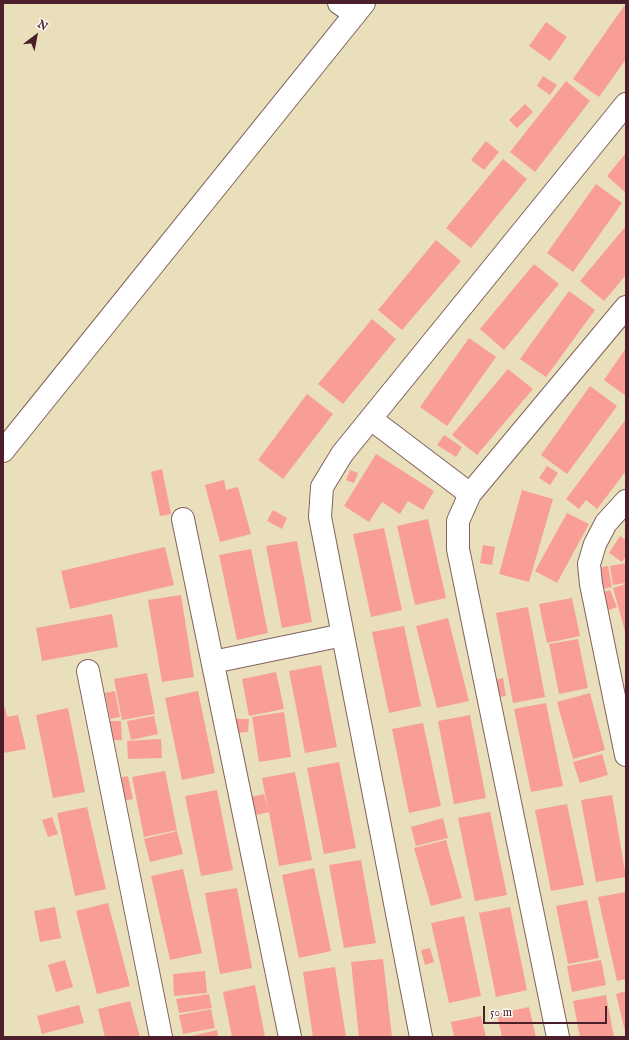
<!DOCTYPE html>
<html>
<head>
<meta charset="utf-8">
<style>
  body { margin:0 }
  #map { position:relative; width:629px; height:1040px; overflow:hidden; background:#e9dfbb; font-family:"IM FELL English",serif }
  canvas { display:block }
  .frame { position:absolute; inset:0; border:4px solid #4a1f2b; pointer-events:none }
  .north { position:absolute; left:16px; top:16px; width:40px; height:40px; -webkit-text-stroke:3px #fdfcf7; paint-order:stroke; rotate:32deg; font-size:11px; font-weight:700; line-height:16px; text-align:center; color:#4a1f2b }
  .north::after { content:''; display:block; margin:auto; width:14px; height:18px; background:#4a1f2b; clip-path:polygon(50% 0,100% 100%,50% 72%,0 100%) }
  .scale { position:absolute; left:483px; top:1006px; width:124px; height:18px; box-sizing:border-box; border:2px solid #4a1f2b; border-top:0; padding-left:5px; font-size:12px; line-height:14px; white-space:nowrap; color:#4a1f2b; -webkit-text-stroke:3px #fdfcf7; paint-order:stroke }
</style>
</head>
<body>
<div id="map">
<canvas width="629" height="1040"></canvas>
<div class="frame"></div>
<div class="north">N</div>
<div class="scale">50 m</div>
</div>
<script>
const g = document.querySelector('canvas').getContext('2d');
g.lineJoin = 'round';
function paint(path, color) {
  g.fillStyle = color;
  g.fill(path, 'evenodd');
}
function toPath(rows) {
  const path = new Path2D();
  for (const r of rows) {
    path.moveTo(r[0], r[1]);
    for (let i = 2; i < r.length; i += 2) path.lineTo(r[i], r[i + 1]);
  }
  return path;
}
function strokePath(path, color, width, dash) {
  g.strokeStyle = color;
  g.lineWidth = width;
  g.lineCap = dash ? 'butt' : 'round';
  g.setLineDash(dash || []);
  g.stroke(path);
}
paint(toPath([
  [624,6,626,8,626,59,599,97,573,79],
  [546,22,567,37,550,61,529,46],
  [543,76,557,85,550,95,537,86],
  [566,81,590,101,535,172,510,152],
  [525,104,533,112,517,128,509,120],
  [486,141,499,152,484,170,471,160],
  [626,153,626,193,607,176],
  [503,159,527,179,471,248,446,228],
  [596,184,622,203,573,272,547,253],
  [626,226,626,275,604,301,580,281],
  [436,240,461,261,402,330,378,310],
  [534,264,559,284,504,350,480,329],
  [569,291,595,310,546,377,520,359],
  [372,319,396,339,343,404,318,384],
  [469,338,496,357,447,426,420,407],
  [626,348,626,396,604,380],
  [508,369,533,389,477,455,452,435],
  [590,386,617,406,567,474,541,455],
  [307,394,333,414,283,479,258,460],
  [626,419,626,471,597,509,586,500,579,509,566,499],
  [444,435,462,447,456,457,437,445],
  [376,454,434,491,423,510,408,501,400,514,382,502,369,522,344,506],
  [547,466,558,473,550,485,539,478],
  [162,469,171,514,160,516,151,472],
  [350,470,358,473,354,483,346,480],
  [224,480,226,490,238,487,251,534,220,542,205,485],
  [522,490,553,499,529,582,499,574],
  [273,510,287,518,282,529,267,521],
  [567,513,589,524,557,583,535,571],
  [428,519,446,598,415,605,397,526],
  [384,528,402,610,371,617,353,534],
  [620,536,626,540,626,556,622,562,609,553],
  [297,541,312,622,282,628,266,546],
  [483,545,495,547,492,565,480,563],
  [165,547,174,585,70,609,61,571],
  [251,549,268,633,237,640,219,555],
  [626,563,626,583,613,585,610,566],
  [608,566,612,587,602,589,598,568],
  [626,584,626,635,613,588],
  [610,590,617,607,606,611,600,593],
  [181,595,194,677,162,682,148,600],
  [572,598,580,636,547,643,539,604],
  [528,607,545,697,513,703,496,613],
  [112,614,118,647,42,661,36,628],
  [448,618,469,701,437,708,416,626],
  [404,626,421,706,389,713,372,632],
  [578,639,588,688,559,694,549,644],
  [321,665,337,747,305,753,289,671],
  [276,672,284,709,249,716,242,679],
  [147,673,155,714,122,720,114,679],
  [503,678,506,696,499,697,495,680],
  [115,691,120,717,110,719,105,693],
  [198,691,215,773,182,780,165,698],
  [590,693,605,750,573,759,557,702],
  [546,703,563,786,531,792,514,709],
  [3,707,5,707,7,717,18,715,26,749,3,753],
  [68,708,85,792,53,798,36,715],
  [284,712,291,757,259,762,252,717],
  [470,715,486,798,454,804,438,721],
  [154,716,158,734,131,740,127,721],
  [236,719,249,719,248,732,236,733],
  [109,721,121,721,122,740,109,740],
  [423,723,441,806,409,813,392,729],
  [161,739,162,758,128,759,127,741],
  [602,754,608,775,580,783,573,762],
  [339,762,356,848,324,854,307,768],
  [165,771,177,830,144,837,132,777],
  [295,772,312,860,279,866,269,812,256,815,251,797,264,794,268,810,262,778],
  [128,776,133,799,122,801,118,778],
  [217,790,233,870,201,876,185,796],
  [612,795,626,877,596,882,581,800],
  [567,804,584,885,551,891,535,810],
  [87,807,106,889,75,896,57,813],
  [490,812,507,895,475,901,458,818],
  [52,817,58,834,48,837,42,820],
  [443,818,448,838,416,846,411,827],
  [177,831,183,854,150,862,144,839],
  [446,840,462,898,431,906,414,848],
  [361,860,376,943,344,948,329,865],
  [314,868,331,951,299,958,282,875],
  [183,869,202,953,170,960,151,876],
  [237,888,252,968,220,974,205,893],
  [626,892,626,979,617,981,598,897],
  [587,900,599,958,568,964,556,906],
  [108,903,130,986,97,994,76,911],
  [55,907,61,938,40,942,34,911],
  [510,907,527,990,496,997,479,913],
  [464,916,481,996,449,1003,431,923],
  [430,948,434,962,425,965,421,950],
  [383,959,392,1037,359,1037,351,962],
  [65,960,73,987,56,992,48,965],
  [601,960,606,985,572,992,567,966],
  [335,967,346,1037,313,1037,303,972],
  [205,971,207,993,174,996,173,974],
  [255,985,265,1037,232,1037,223,992],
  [626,991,626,1031,625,1031,616,994],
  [209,994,212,1008,179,1013,176,999],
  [606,995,614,1037,580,1037,573,1001],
  [130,1001,140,1037,105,1037,98,1009],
  [79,1005,84,1023,42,1034,37,1016],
  [529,1007,536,1037,502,1037,497,1014],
  [211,1009,215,1028,183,1034,179,1015],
  [481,1016,486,1037,454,1037,451,1022],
  [217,1030,218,1037,191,1037,191,1036]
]), '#f89e96');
const minor = toPath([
  [339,3,355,14],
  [371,419,470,494,458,521,458,549,558,1037],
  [470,494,626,307],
  [626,501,606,523,595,544,589,564,591,584,626,755],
  [183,519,290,1037],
  [213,662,343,635],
  [88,671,161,1037],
  [421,1037,320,517,322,487,342,454,626,104]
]);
const major = toPath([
  [3,451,364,3]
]);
strokePath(minor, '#82625d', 24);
strokePath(major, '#82625d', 24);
strokePath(minor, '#fff', 22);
strokePath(major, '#fff', 22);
</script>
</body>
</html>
